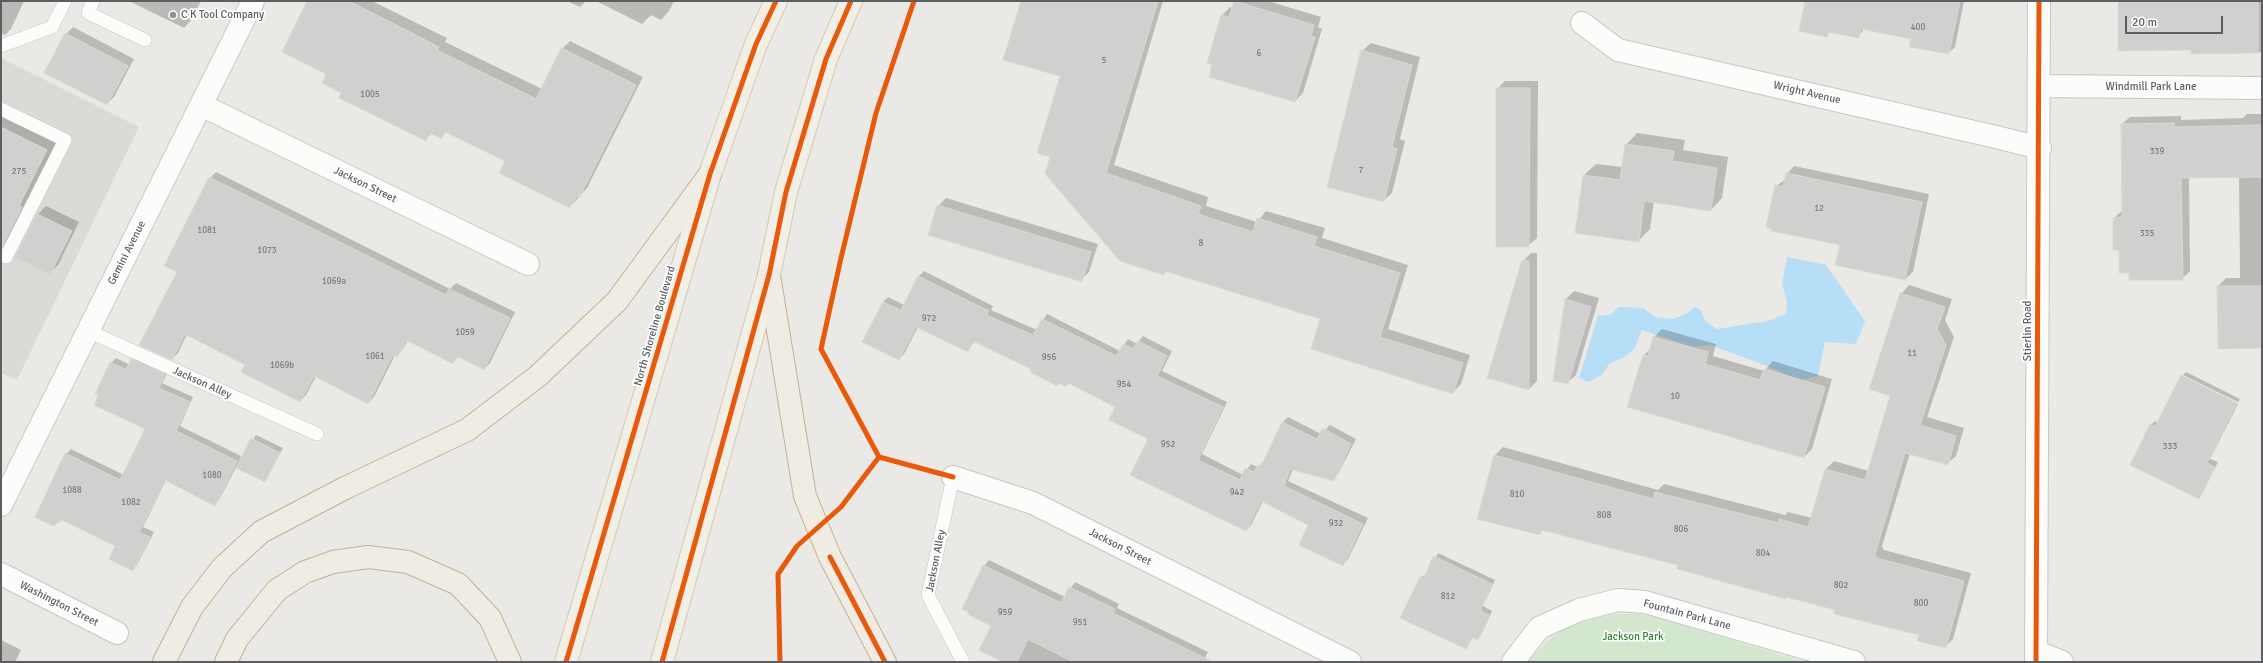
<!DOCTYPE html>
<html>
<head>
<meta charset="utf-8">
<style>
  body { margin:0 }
  #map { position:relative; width:2263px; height:663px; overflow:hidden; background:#ebe9e5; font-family:Signika,sans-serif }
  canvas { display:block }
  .frame { position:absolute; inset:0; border:2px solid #5a5f63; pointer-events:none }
  .scale { position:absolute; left:2125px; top:16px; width:98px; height:18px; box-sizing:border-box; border:2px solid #5a5f63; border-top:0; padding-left:5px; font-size:12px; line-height:14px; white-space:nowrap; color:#5a5f63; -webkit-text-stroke:3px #fff; paint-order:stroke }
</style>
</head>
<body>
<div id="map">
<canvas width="2263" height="663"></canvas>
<div class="frame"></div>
<div class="scale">20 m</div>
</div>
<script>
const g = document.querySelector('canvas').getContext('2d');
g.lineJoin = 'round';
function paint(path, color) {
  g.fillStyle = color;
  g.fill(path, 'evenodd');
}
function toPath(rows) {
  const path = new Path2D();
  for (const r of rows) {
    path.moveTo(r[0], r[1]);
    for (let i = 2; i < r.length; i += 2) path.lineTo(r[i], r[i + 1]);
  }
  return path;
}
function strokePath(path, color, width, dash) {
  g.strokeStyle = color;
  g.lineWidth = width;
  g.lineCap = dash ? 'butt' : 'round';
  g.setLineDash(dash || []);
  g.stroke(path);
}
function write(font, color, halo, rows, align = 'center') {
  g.font = font + ' Signika,sans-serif';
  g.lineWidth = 3.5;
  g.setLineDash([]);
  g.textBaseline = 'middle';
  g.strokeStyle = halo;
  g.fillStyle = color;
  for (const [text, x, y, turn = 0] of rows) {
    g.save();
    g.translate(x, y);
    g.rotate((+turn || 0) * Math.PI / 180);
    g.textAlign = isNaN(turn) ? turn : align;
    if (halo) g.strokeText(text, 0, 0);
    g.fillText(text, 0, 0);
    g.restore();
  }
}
paint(toPath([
  [1,58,139,127,17,380,1,373]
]), '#dcdad6');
paint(toPath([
  [1610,614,1638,614,1655,617,1804,662,1527,662,1552,637,1577,621]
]), '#d3e7cf');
paint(toPath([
  [1787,257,1826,265,1865,321,1856,344,1825,342,1818,376,1800,381,1767,366,1710,345,1693,347,1642,330,1635,348,1623,358,1609,364,1603,374,1589,382,1579,378,1598,316,1612,314,1618,307,1643,308,1655,317,1673,319,1688,313,1694,307,1700,309,1706,322,1718,329,1768,321,1786,314,1787,301,1782,284]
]), '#b6dff7');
paint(toPath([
  [1,1,24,1,11,29,5,35,1,33],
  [129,1,201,1,192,19,184,28],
  [308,1,372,1,447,38,445,42,542,89,562,49,570,41,643,77,587,188,570,207,507,160,447,132,441,137,432,133,425,140,342,92,327,74],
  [567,1,586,1,580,7],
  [596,1,674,1,669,11,661,20,651,15,642,24],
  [1022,1,1163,1,1114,165,1208,197,1206,206,1257,222,1266,211,1325,228,1322,238,1408,265,1388,329,1470,355,1461,384,1453,392,1322,318,1167,271,1164,273,1051,156,1061,75],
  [1236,1,1268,1,1321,17,1318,27,1322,29,1303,93,1295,101,1222,15,1230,7,1233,8],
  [1806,1,1964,1,1955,47,1949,53,1912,38,1865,28,1858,37,1831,31,1826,36],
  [2119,1,2262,1,2262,52,2192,53,2192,49],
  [73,27,134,59,114,97,107,104,66,34],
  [1371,43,1420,57,1400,139,1405,141,1392,193,1383,201,1362,51],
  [1505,81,1538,81,1537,238,1528,246,1497,89],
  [1,106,61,136,16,231,2,246],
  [2247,114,2262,114,2262,347,2218,286,2226,278,2240,278,2239,176,2189,177,2190,271,2182,279,2130,272,2120,249,2114,218,2123,210,2122,124,2130,117,2181,116,2181,120,2243,118],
  [1637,133,1685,140,1683,150,1728,157,1722,198,1711,210,1654,201,1650,229,1638,241,1584,175,1596,164,1622,167,1626,145],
  [1794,166,1929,194,1913,272,1905,279,1841,245,1776,186,1786,179,1787,174],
  [216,172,450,289,456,283,515,312,490,363,484,369,459,356,453,363,408,340,402,350,397,356,395,355,374,397,368,403,316,376,306,395,300,401,247,364,187,334,178,353,172,359,178,272,210,178],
  [946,198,1098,244,1089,272,1081,280,938,206],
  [46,206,79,222,58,265,50,273,37,215],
  [1531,253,1537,253,1537,381,1529,389,1523,261],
  [924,271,993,306,991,310,1037,330,1047,314,1120,351,1128,339,1137,344,1143,336,1172,351,1162,371,1227,402,1202,454,1243,475,1251,464,1258,467,1264,461,1283,422,1288,417,1321,434,1330,425,1356,439,1338,474,1333,479,1293,469,1288,481,1368,518,1348,559,1343,564,1310,525,1263,501,1251,525,1246,530,1117,406,1069,382,1066,385,975,341,967,351,918,327,904,354,899,359,883,302,888,297,904,305,919,276],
  [1909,285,1952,299,1945,320,1954,337,1927,417,1964,428,1956,456,1947,464,1910,453,1882,546,1884,550,1971,573,1953,639,1945,647,1920,634,1836,609,1788,597,1786,598,1679,564,1544,529,1539,534,1495,455,1503,447,1658,490,1664,484,1785,515,1788,512,1812,518,1826,469,1834,461,1869,471,1891,395,1901,294],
  [1574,291,1599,298,1576,375,1567,383,1554,380,1566,299],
  [1662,329,1716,344,1713,356,1764,371,1773,361,1832,379,1812,449,1804,457,1629,406,1644,355,1651,348,1654,337],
  [137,355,169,370,162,383,193,397,180,426,243,457,256,435,283,448,265,481,236,467,219,500,215,504,166,480,143,527,154,532,137,565,132,570,116,546,66,454,71,449,124,475,147,429,111,363,116,358,130,365],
  [2186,372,2240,399,2238,402,2183,375],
  [2182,377,2238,404,2210,459,2218,462,2202,494,2198,498,2151,425,2155,421,2159,423],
  [1438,553,1495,580,1483,606,1492,611,1481,635,1477,639,1473,637,1466,648,1402,618,1421,577,1427,574],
  [989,560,1065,597,1075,582,1119,604,1117,608,1208,652,1205,658,1212,662,1005,662,992,625,984,566],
  [1,640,21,650,15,662,1,662]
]), '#0003');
const building = toPath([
  [307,1,349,1,439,47,437,50,536,99,561,48,636,85,579,198,576,196,570,208,499,173,505,161,445,132,442,139,430,133,426,141,339,98,341,93,322,83,326,74,282,52,307,1],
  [1021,1,1158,1,1106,173,1201,206,1198,214,1253,232,1257,218,1317,237,1314,246,1400,273,1380,337,1463,363,1453,394,1311,349,1320,319,1165,271,1164,275,1120,261,1045,174,1050,157,1037,153,1060,76,1003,60,1021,1],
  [1234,1,1314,25,1311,36,1315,37,1295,102,1209,77,1212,65,1207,63,1221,15,1229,17,1234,1],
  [1805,1,1960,1,1949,54,1909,47,1911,39,1861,29,1859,38,1828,32,1827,37,1799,31,1805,1],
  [2118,1,2258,1,2258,53,2191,54,2191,50,2118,51,2118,1],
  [65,33,128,66,107,105,44,73,65,33],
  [1361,50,1412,65,1392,147,1397,149,1384,202,1327,187,1361,50],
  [1496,88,1530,88,1529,247,1496,247,1496,88],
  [2174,123,2174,127,2262,125,2262,177,2181,178,2183,280,2129,280,2129,273,2119,273,2119,250,2113,250,2113,218,2122,217,2121,124,2174,123],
  [1,127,47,150,19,206,22,207,2,247,1,127],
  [1625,144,1674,151,1672,161,1717,168,1711,211,1644,201,1639,242,1575,233,1583,175,1620,180,1625,144],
  [1786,173,1922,202,1905,280,1835,265,1840,245,1771,231,1772,229,1766,227,1775,185,1783,187,1786,173],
  [209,177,446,295,449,289,510,318,484,370,457,356,453,364,406,340,397,357,392,356,368,404,314,376,300,402,241,372,245,365,185,334,172,360,139,345,177,272,164,266,209,177],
  [937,205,1091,252,1082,282,928,235,937,205],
  [37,214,72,231,50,275,15,257,37,214],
  [1522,260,1529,261,1529,390,1487,378,1522,260],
  [918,276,989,311,986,315,1033,335,1042,319,1116,356,1123,344,1133,349,1138,341,1167,356,1157,376,1223,407,1198,460,1240,480,1245,468,1254,472,1258,465,1261,466,1282,422,1317,439,1322,429,1324,429,1351,444,1334,481,1290,469,1284,486,1363,524,1343,566,1299,545,1308,525,1261,501,1246,531,1130,475,1148,439,1109,420,1115,407,1068,383,1066,387,1059,383,1057,386,1030,372,1031,369,973,341,968,352,916,327,899,360,862,342,883,302,901,310,918,276],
  [2217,286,2262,286,2262,348,2218,349,2217,286],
  [1900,293,1945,307,1937,329,1946,345,1920,425,1956,436,1948,465,1905,453,1875,554,1876,558,1964,581,1946,648,1917,641,1919,635,1834,614,1835,610,1787,597,1786,599,1677,569,1677,565,1541,530,1540,535,1477,519,1494,455,1653,499,1655,492,1778,523,1779,519,1808,527,1825,469,1865,480,1890,396,1869,389,1900,293],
  [1565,299,1591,307,1568,384,1553,381,1565,299],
  [1653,337,1708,352,1705,364,1760,380,1764,369,1825,387,1804,458,1627,407,1643,355,1648,356,1653,337],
  [131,359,165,374,159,388,190,402,176,431,237,461,215,506,165,480,139,532,150,537,133,571,109,559,115,546,62,520,53,526,35,517,65,453,120,480,145,429,94,405,98,395,95,394,110,362,126,370,131,359],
  [2181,375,2237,403,2207,463,2215,467,2199,499,2130,465,2150,424,2155,427,2181,375],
  [251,438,280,453,265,482,236,468,251,438],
  [1433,556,1492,584,1480,611,1489,615,1478,640,1472,638,1466,649,1400,618,1420,577,1424,578,1433,556],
  [983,565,1061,603,1069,587,1115,609,1113,613,1213,662,1074,662,1028,639,1017,662,1003,662,979,650,991,626,968,614,969,612,962,609,983,565]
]);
paint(building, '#d2d0ce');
strokePath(building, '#dad8d4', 1);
const service = toPath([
  [93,1,88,13,145,40],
  [1,46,52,27,65,1],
  [1,109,65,140,6,257,1,255],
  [88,331,317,434],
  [953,477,928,595,963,662]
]);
const minor = toPath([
  [1582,23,1618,50,1996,137,2040,148],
  [2040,86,2262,88],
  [201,105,528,264],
  [953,477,1033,503,1350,662],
  [1,505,253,1],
  [1,574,117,633],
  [2037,652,2062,662],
  [1513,662,1539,628,1579,610,1618,600,1645,602,1854,662],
  [2036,662,2039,1]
]);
const primary = toPath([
  [566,662,710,174,756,44,776,1],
  [662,662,769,275,786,192,826,59,851,1]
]);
const trunk = toPath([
  [769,275,805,496,830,557,885,662],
  [164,662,192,607,222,568,261,532,345,488,467,430,538,376,617,301,710,174],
  [226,662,237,639,277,590,305,572,333,562,368,557,408,562,458,584,490,618,510,662]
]);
strokePath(service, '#c6c6c5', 14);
strokePath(minor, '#c6c6c5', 24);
strokePath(primary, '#d4c9b2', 24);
strokePath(trunk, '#c2b192', 24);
strokePath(service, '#fcfcfb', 13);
strokePath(minor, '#fcfcfb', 22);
strokePath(primary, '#f2efe7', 22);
strokePath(trunk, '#f0ece4', 22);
strokePath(toPath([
  [879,457,953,477],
  [830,557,885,662],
  [566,662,710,174,756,44,776,1],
  [662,662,769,275,786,192,826,59,851,1],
  [780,662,778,574,797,546,841,507,879,457,821,349,841,258,876,113,914,1],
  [2036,662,2039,1]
]), '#e8590c', 5);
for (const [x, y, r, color] of [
  [173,15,4,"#8d8f90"]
]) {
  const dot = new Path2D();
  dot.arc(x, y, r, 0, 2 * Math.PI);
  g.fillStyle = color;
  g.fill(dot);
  strokePath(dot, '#fff', 1.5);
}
write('9px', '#797c7f', null, [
  ["400",1918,28],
  ["6",1259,54],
  ["5",1104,61],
  ["1005",370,95],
  ["339",2157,152],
  ["7",1361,171],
  ["275",19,172],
  ["12",1819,209],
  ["1081",207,231],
  ["335",2147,234],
  ["8",1201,244],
  ["1073",267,251],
  ["1069a",334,282],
  ["972",929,319],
  ["1059",465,333],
  ["11",1912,354],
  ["1061",375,357],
  ["956",1049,358],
  ["1069b",282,366],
  ["954",1124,385],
  ["10",1675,397],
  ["952",1168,445],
  ["333",2170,447],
  ["1080",212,476],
  ["1088",72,491],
  ["942",1237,493],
  ["810",1517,495],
  ["1082",131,503],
  ["808",1604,516],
  ["932",1336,524],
  ["806",1681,530],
  ["804",1763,554],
  ["802",1841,586],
  ["812",1448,597],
  ["800",1921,604],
  ["959",1005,613],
  ["951",1080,623]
]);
write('11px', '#5a5f63', '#fff', [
  ["C K Tool Company",181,15]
], 'left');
write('11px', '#5a5f63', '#fff', [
  ["Windmill Park Lane",2151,87],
  ["Wright Avenue",1807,93,13],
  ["Jackson Street",365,185,26],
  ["Gemini Avenue",127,253,-63],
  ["North Shoreline Boulevard",655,326,-74],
  ["Stierlin Road",2028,331,-90],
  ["Jackson Alley",202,383,24],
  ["Jackson Street",1120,547,27],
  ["Jackson Alley",936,561,-79],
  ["Washington Street",59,604,27],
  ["Fountain Park Lane",1687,615,15]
]);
write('11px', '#318431', '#fff', [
  ["Jackson Park",1633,637]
]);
</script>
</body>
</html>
